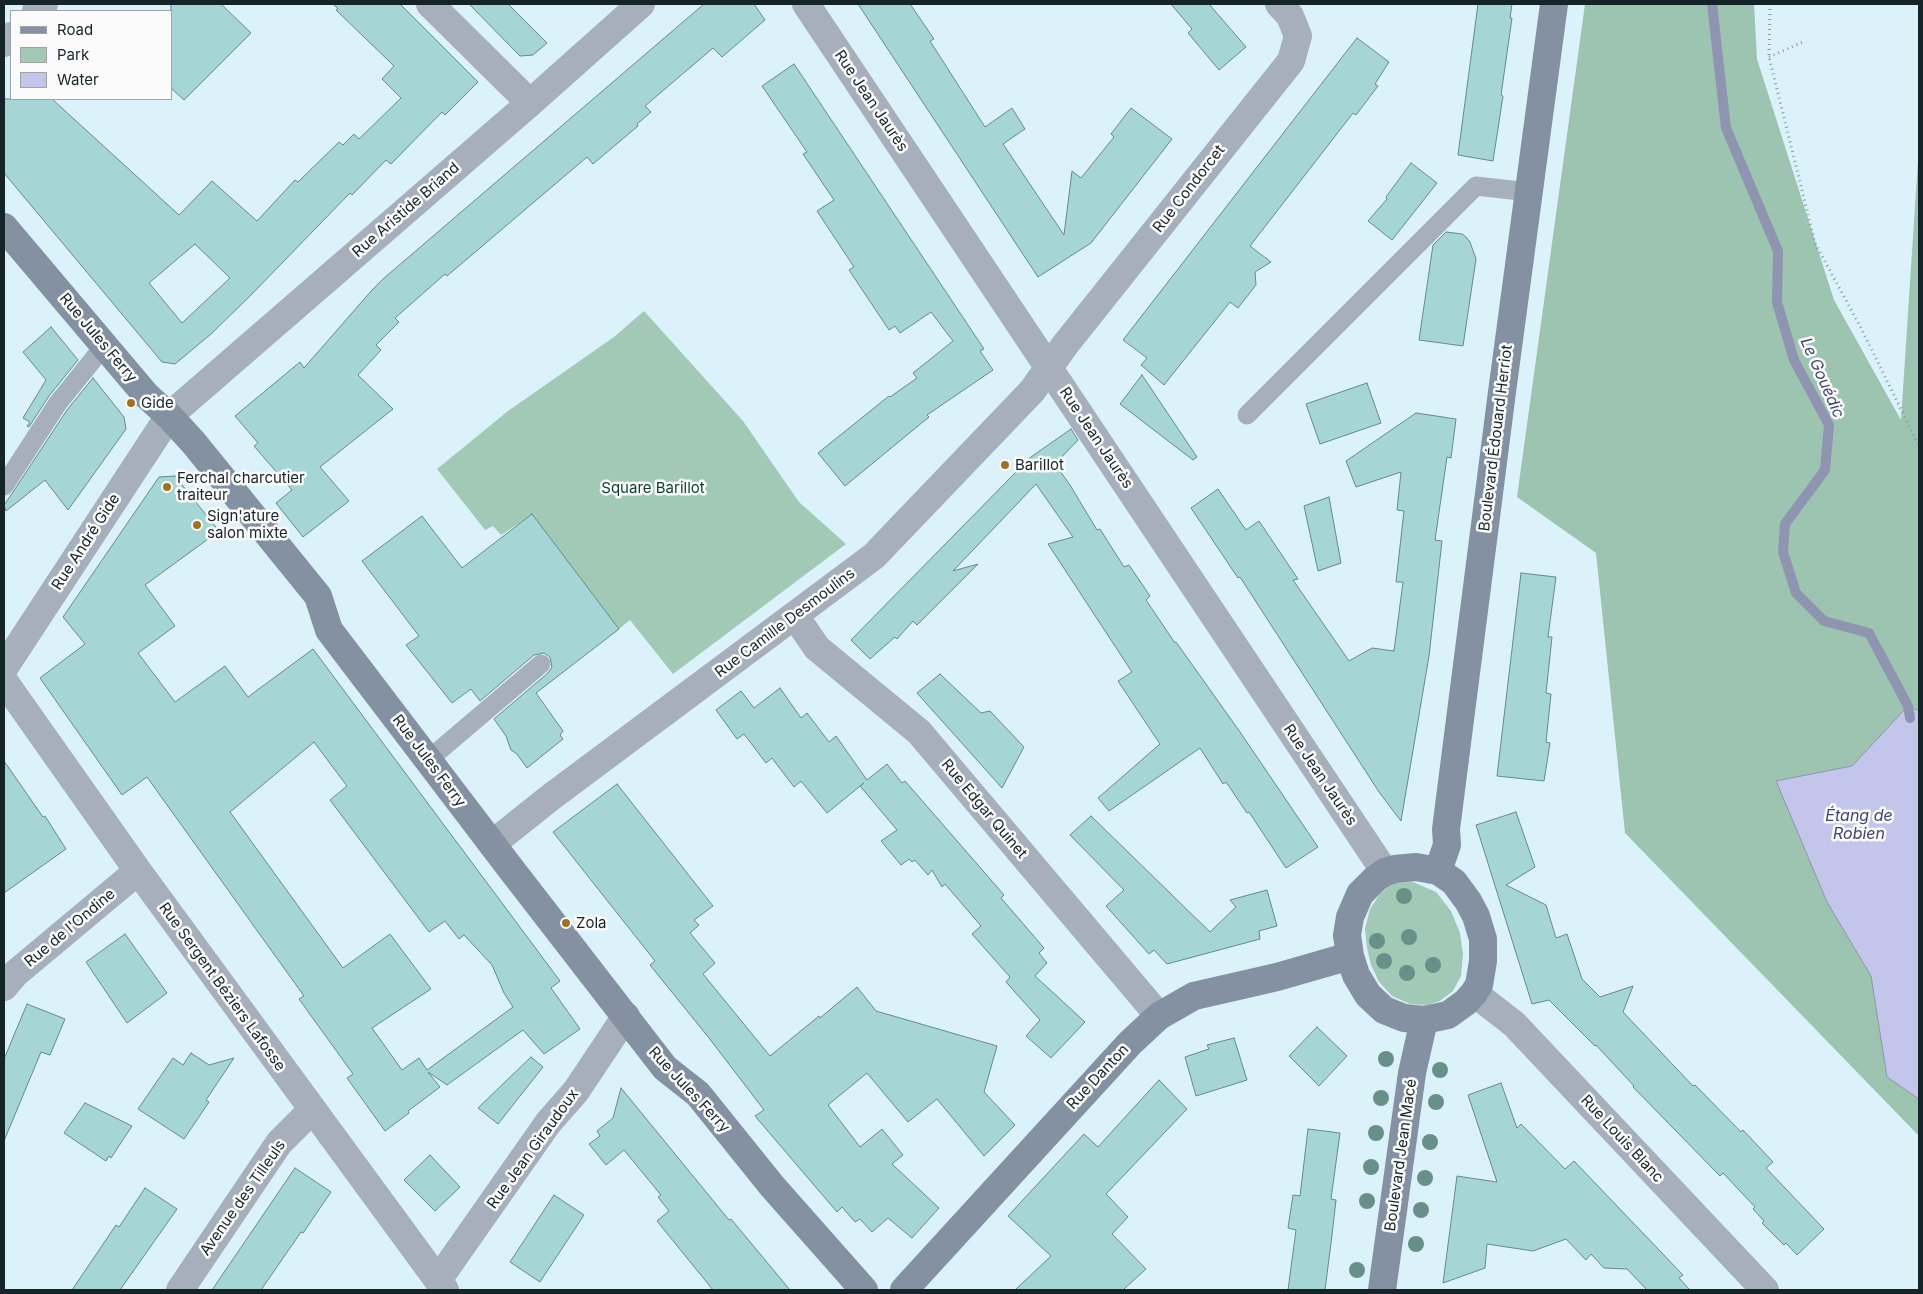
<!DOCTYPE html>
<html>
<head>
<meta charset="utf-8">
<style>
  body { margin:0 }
  #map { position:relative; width:1923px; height:1294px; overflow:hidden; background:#dcf2fb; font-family:Inter,sans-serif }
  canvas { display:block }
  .frame { position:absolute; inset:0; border:5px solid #152429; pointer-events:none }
  .legend { position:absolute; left:10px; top:10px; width:162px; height:90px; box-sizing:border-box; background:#fbfbfb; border:1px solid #9fa5a7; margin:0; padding:6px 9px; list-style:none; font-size:15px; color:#152429 }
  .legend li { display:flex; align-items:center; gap:10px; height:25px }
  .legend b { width:25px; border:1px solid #9fa5a7 }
</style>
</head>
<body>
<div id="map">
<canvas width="1923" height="1294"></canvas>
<div class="frame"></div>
<ul class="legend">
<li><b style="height:6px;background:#8391a2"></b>Road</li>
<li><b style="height:14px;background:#a2c8b6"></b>Park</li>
<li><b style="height:14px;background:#c3c5ea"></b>Water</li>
</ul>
</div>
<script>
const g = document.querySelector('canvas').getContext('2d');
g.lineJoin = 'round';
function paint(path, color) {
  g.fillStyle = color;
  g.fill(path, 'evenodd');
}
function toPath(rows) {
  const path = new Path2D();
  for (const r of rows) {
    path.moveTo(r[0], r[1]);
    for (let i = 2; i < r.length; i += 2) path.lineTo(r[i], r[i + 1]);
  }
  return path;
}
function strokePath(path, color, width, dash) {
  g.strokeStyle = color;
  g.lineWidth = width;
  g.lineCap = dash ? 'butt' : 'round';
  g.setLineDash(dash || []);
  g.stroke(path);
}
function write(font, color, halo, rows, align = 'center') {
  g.font = font + ' Inter,sans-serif';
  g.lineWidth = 5;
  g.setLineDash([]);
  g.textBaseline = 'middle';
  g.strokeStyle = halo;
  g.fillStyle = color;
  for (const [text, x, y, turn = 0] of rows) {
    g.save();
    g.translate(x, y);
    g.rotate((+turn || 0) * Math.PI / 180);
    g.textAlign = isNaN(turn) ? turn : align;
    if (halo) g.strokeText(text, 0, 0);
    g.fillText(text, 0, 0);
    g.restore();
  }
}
paint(toPath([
  [644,311,743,421,799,502,846,544,673,674,630,620,619,629,532,515,501,535,493,526,485,530,437,469,508,411,614,337],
  [1413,882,1436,892,1451,911,1460,933,1463,954,1461,976,1453,991,1440,1001,1427,1005,1410,1004,1392,996,1379,982,1371,965,1367,948,1365,929,1370,909,1380,894,1393,883]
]), '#a2c8b6');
paint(toPath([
  [1585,4,1754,4,1757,59,1834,300,1901,420,1919,145,1919,1136,1625,833,1596,553,1517,497]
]), '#9cc4b1');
const water = toPath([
  [1908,706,1919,711,1919,1099,1887,1077,1871,976,1827,902,1776,781,1852,766,1908,706]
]);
paint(water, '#c3c5ea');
strokePath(water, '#8f95b0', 1);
strokePath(toPath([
  [1712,4,1726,128,1778,251,1777,302,1794,360,1829,425,1825,470,1785,524,1783,552,1796,593,1824,621,1869,633,1908,706,1910,718]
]), '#8f95b0', 10);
const building = toPath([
  [171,4,221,4,251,33,184,100,171,88,171,4],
  [333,4,400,4,478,82,445,115,442,112,391,164,386,160,352,195,350,193,250,296,211,334,175,364,162,362,4,173,4,99,52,99,179,215,212,181,257,221,295,180,298,182,339,142,343,145,354,134,359,139,401,98,382,79,394,66,336,10,338,9,333,4],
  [195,244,230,278,182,323,149,283,195,244],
  [469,4,508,4,547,43,533,55,520,56,469,4],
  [704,4,754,4,765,20,722,57,713,48,645,106,651,112,637,124,638,126,593,164,587,157,447,276,445,274,395,318,399,322,376,345,381,350,358,375,393,409,320,467,349,501,303,537,276,503,292,490,254,446,258,443,235,416,300,362,304,368,372,290,383,279,704,4],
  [858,4,910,4,934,39,930,41,985,127,1012,108,1025,129,1003,144,1064,235,1072,171,1081,178,1114,137,1111,134,1131,108,1172,139,1091,243,1038,277,858,4],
  [1171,4,1209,4,1246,47,1219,70,1188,33,1192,29,1171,4],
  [1478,4,1512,4,1510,18,1512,18,1501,95,1503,96,1493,161,1458,155,1478,4],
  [1357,38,1389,62,1375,84,1378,86,1356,115,1353,113,1250,246,1271,262,1255,272,1256,285,1238,308,1230,302,1164,385,1141,365,1147,358,1123,340,1357,38],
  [794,64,984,349,980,351,993,370,927,415,929,417,845,486,818,453,889,396,890,397,917,378,913,373,953,341,931,312,900,333,895,326,889,330,849,270,854,267,817,211,834,200,803,154,807,152,762,86,794,64],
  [1411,163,1437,183,1392,240,1368,221,1387,199,1386,197,1411,163],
  [1446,232,1462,234,1466,237,1470,242,1476,259,1463,346,1419,340,1433,245,1446,232],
  [51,327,78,360,49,396,29,427,27,426,30,422,23,418,46,380,23,352,51,327],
  [1142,375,1197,457,1193,460,1120,404,1142,375],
  [93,378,124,417,126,429,68,510,45,480,6,511,4,505,11,495,67,410,93,378],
  [1367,383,1381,423,1320,444,1306,404,1367,383],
  [1416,413,1456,419,1451,458,1447,457,1435,540,1442,541,1429,656,1401,821,1379,792,1240,577,1238,578,1191,508,1218,489,1246,530,1259,521,1298,579,1293,580,1349,661,1372,648,1394,651,1403,582,1396,582,1404,511,1397,510,1401,472,1356,487,1346,461,1416,413],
  [1071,429,1078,440,1055,464,1070,485,1097,530,1100,529,1124,567,1129,565,1150,596,1146,600,1175,643,1176,642,1240,732,1318,847,1286,868,1249,812,1247,813,1226,782,1223,784,1200,748,1109,811,1098,798,1160,744,1118,681,1132,672,1048,544,1073,537,1036,484,953,571,978,564,917,625,913,621,897,639,895,637,870,659,851,640,1017,471,1021,464,1071,429],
  [175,476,219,531,145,585,175,626,138,653,175,702,225,666,248,697,313,649,560,981,551,988,580,1029,544,1054,523,1030,447,1085,428,1072,440,1087,408,1111,409,1113,385,1131,347,1078,353,1074,299,999,304,996,147,777,122,795,40,678,85,644,63,617,159,477,175,476],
  [314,742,347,786,330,800,429,932,445,921,459,939,464,935,492,965,504,993,513,1007,427,1070,419,1058,402,1070,372,1028,431,989,390,934,343,968,230,812,314,742],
  [1329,497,1341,563,1318,571,1304,506,1329,497],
  [532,514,619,629,536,693,563,731,560,735,563,739,527,768,517,754,511,750,506,736,494,719,548,673,552,667,550,657,544,653,534,655,480,701,471,689,452,703,406,645,419,636,362,561,422,516,462,568,532,514],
  [1521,573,1556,577,1548,637,1552,637,1546,693,1551,694,1546,742,1550,743,1544,781,1497,776,1521,573],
  [940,674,981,713,990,711,1024,747,1002,788,917,693,940,674],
  [780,688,801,718,807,713,829,742,836,736,867,780,887,764,902,783,905,781,1004,895,1001,898,1044,948,1039,953,1047,963,1035,976,1085,1022,1051,1058,1026,1036,1040,1020,1006,982,1010,977,972,934,981,926,945,884,942,887,932,870,928,875,915,860,912,862,909,859,901,865,881,841,897,830,860,786,864,783,827,813,801,781,794,787,772,758,766,763,744,734,737,739,716,710,741,691,754,708,780,688],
  [4,761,43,817,45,816,66,849,4,893,4,761],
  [617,784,713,906,694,920,699,925,690,933,715,963,703,974,770,1056,819,1016,820,1018,857,987,876,1011,997,1046,984,1092,1015,1125,984,1156,937,1099,908,1122,867,1073,828,1105,860,1147,882,1129,903,1155,892,1164,939,1208,912,1238,888,1218,872,1232,860,1219,855,1222,842,1207,837,1212,755,1116,764,1110,709,1038,650,965,655,961,553,832,617,784],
  [1516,812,1535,867,1506,885,1546,905,1556,938,1567,934,1582,979,1600,997,1633,986,1623,1012,1693,1086,1695,1085,1741,1132,1743,1130,1773,1162,1766,1168,1824,1229,1797,1255,1786,1243,1784,1245,1762,1223,1764,1221,1753,1209,1755,1207,1723,1173,1720,1176,1633,1087,1634,1086,1596,1045,1595,1046,1549,1000,1532,1004,1476,825,1516,812],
  [1091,816,1210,932,1236,907,1230,900,1267,890,1277,926,1259,931,1260,939,1167,964,1154,950,1149,954,1106,906,1124,890,1070,835,1091,816],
  [125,934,167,993,127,1023,86,962,125,934],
  [27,1004,65,1019,50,1055,41,1052,4,1141,4,1059,27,1004],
  [1317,1027,1347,1056,1319,1086,1289,1056,1317,1027],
  [1234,1038,1247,1080,1196,1096,1185,1057,1209,1049,1207,1045,1234,1038],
  [191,1053,209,1065,234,1058,206,1100,209,1102,184,1139,138,1109,173,1058,183,1065,191,1053],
  [531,1057,543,1067,498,1124,478,1108,531,1057],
  [1159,1080,1187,1109,1106,1194,1128,1217,1112,1234,1146,1269,1123,1290,1015,1290,1051,1256,1008,1216,1084,1134,1098,1147,1159,1080],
  [1501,1083,1517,1128,1521,1124,1565,1169,1574,1161,1683,1275,1679,1278,1690,1290,1647,1290,1627,1269,1604,1268,1591,1254,1586,1260,1566,1239,1533,1251,1487,1244,1485,1268,1443,1283,1457,1176,1497,1182,1468,1095,1501,1083],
  [621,1088,729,1220,731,1219,790,1290,713,1290,657,1221,669,1211,658,1197,661,1195,624,1150,606,1165,589,1144,600,1136,597,1131,613,1118,621,1088],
  [85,1103,132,1126,111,1158,109,1156,106,1161,64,1133,85,1103],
  [1308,1129,1340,1133,1331,1199,1336,1200,1332,1235,1325,1290,1288,1290,1296,1230,1288,1228,1293,1195,1300,1196,1308,1129],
  [430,1155,460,1187,435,1211,404,1180,430,1155],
  [295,1168,331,1192,303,1233,301,1232,261,1290,212,1290,295,1168],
  [145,1188,177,1209,120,1290,72,1290,116,1225,119,1227,145,1188],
  [554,1195,584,1215,540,1282,510,1262,554,1195]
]);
paint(building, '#a5d6d5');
strokePath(building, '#638b8a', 1);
strokePath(toPath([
  [1770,4,1769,57,1815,243,1862,330,1919,446],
  [1769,57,1803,42]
]), '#879aa1', 3, [1, 4]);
strokePath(toPath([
  [1247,415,1476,186,1529,192],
  [4,486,58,403,104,346],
  [428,760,541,664]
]), '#a6afbb', 19);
strokePath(toPath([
  [430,4,530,103],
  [806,4,1385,872],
  [36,11,44,4],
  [4,43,11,36],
  [795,616,817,648,919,732,1159,1016],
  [4,668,169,416,530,103,641,4],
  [4,681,138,871,445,1290],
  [492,844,551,797,874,556,1032,391,1065,345,1291,61,1298,36,1290,16,1279,4],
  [4,987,16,973,138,871],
  [1474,993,1514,1024,1765,1290],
  [438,1280,548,1123,576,1091,626,1016],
  [180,1290,279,1143,312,1110]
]), '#a6afbb', 28);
strokePath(toPath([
  [4,227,146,395,169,416,193,442,318,596,329,630,511,869,665,1068,698,1094,772,1186,864,1290],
  [1416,867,1438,871,1454,882,1468,901,1476,916,1483,939,1483,961,1479,985,1474,993,1466,1002,1448,1015,1424,1020,1404,1018,1384,1010,1368,995,1356,975,1350,956,1347,935,1350,917,1360,894,1375,879,1385,872,1395,869,1416,867],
  [1438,871,1447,845,1446,829,1502,392,1554,4],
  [904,1290,1130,1043,1159,1016,1194,996,1277,977,1350,956],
  [1382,1290,1412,1073,1424,1020]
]), '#8391a2', 28);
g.fillStyle = '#679089';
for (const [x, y] of [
  [1404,896],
  [1409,937],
  [1377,941],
  [1384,961],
  [1433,965],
  [1407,973],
  [1386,1059],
  [1440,1070],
  [1381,1098],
  [1436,1102],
  [1376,1133],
  [1430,1142],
  [1371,1167],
  [1425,1178],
  [1367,1201],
  [1421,1210],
  [1416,1244],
  [1357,1270]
]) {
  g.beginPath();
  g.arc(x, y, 8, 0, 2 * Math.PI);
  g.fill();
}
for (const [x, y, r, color] of [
  [131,403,5,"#a07123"],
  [1005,465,5,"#a07123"],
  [167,487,5,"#a07123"],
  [197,525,5,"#a07123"],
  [566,923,5,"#a07123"]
]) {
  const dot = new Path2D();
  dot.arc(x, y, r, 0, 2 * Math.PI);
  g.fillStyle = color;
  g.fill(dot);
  strokePath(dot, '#fbfbfb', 2);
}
write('15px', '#152429', '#fbfbfb', [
  ["Rue Jean Jaurès",871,101,56],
  ["Rue Condorcet",1189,189,-52],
  ["Rue Aristide Briand",406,210,-41],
  ["Rue Jules Ferry",98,338,50],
  ["Rue Jean Jaurès",1096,438,56],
  ["Boulevard Édouard Herriot",1496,438,-83],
  ["Rue André Gide",86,542,-57],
  ["Rue Camille Desmoulins",785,623,-37],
  ["Rue Jules Ferry",429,761,53],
  ["Rue Jean Jaurès",1320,775,56],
  ["Rue Edgar Quinet",984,809,50],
  ["Rue de l'Ondine",70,928,-40],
  ["Rue Sergent Béziers Lafosse",222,987,54],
  ["Rue Danton",1098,1077,-47],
  ["Rue Jules Ferry",689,1090,47],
  ["Rue Louis Blanc",1622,1139,47],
  ["Rue Jean Giraudoux",533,1149,-54],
  ["Boulevard Jean Macé",1401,1155,-82],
  ["Avenue des Tilleuls",243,1198,-55]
]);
write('15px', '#152429', '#fbfbfb', [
  ["Gide",141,403],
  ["Barillot",1015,465],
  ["Ferchal charcutier",177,478],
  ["traiteur",177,495],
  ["Sign'ature",207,516],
  ["salon mixte",207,533],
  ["Zola",576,923]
], 'left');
write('15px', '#083f2c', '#fbfbfb', [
  ["Square Barillot",653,488]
]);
write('italic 16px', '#434374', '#fbfbfb', [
  ["Le Gouédic",1822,378,66],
  ["Étang de",1859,816],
  ["Robien",1859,834]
]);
</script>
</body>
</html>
